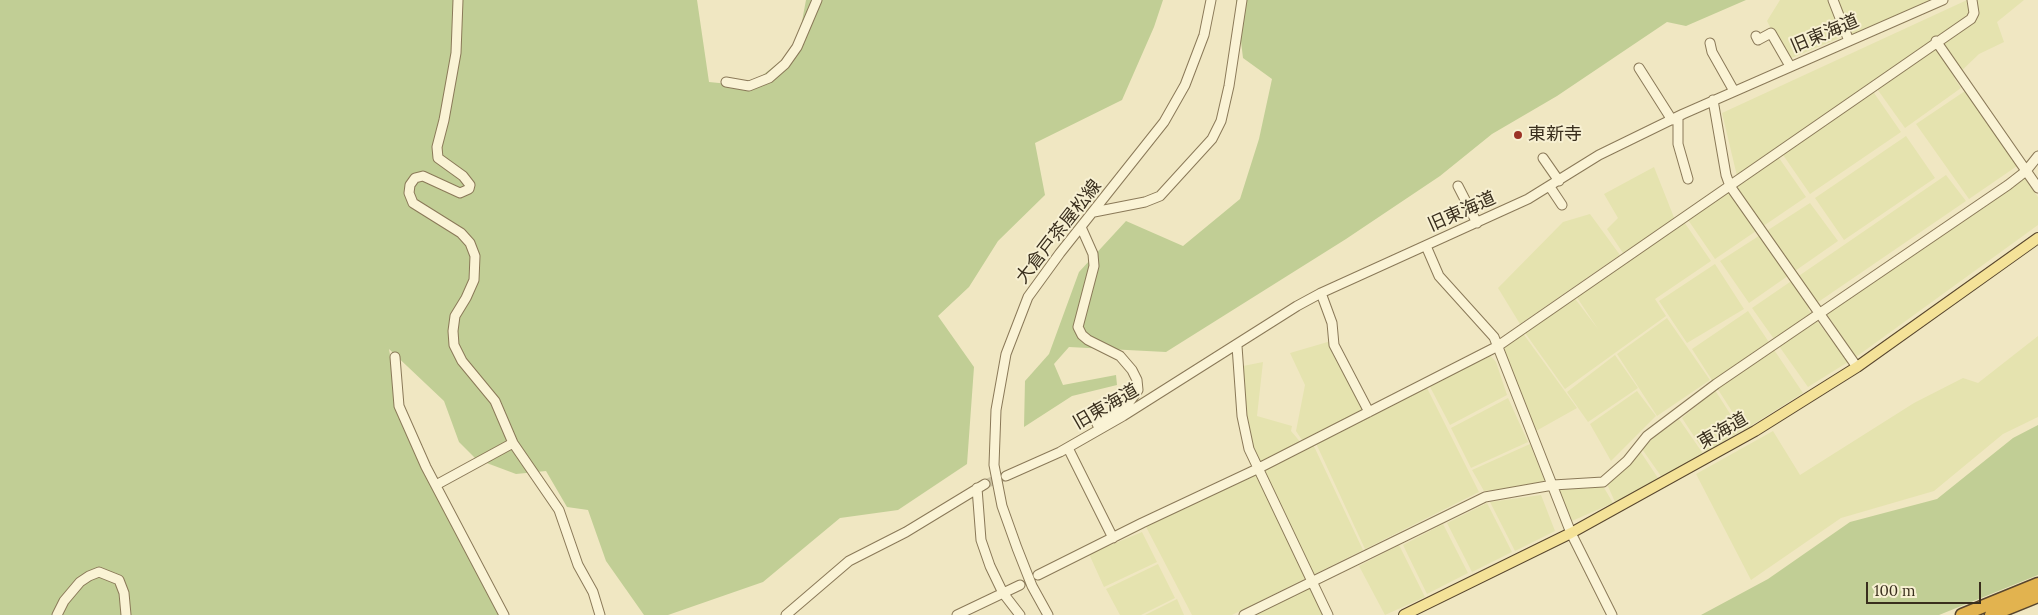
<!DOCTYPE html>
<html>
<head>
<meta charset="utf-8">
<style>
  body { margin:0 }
  #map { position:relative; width:2038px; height:615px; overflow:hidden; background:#f0e7c2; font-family:Lora,serif }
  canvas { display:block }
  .scale { position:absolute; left:1866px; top:582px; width:115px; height:22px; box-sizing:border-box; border:2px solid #392e1d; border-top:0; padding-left:6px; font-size:15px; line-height:18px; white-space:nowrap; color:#392e1d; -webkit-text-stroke:4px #f7f0d2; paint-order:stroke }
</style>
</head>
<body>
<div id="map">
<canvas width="2038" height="615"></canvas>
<div class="scale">100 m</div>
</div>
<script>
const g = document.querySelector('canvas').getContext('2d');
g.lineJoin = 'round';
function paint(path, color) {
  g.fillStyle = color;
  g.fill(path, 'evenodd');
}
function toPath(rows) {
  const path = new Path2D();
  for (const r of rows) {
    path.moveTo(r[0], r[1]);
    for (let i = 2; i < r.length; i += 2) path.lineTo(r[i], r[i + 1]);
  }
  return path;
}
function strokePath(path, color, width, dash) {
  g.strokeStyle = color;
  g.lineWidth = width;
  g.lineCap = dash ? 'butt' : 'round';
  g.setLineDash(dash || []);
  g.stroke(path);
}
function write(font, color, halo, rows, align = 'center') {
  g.font = font + ' Lora,"Noto Sans JP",serif';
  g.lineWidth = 4;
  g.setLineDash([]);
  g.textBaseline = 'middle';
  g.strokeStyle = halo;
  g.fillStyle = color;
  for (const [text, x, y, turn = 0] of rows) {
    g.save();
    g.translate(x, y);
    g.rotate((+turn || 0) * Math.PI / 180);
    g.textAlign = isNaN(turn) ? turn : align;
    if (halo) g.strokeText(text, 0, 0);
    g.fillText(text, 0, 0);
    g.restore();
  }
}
paint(toPath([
  [1780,0,1829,0,1838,28,1844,36,1787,60,1767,21],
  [1833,0,1934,0,1848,38],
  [1967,0,1970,3,1969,15,1972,0,2024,0,1997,22,2004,42,1979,54,1954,78,1961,88,1905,128,1875,86,1737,176,1722,113],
  [1872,90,1901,132,1810,194,1781,152],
  [1965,91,2017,166,1969,199,1916,124],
  [1906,136,1935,178,1844,240,1815,198],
  [1777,155,1806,197,1715,259,1686,217],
  [1654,167,1675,220,1623,253,1607,229,1618,218,1604,194],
  [1946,175,1966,201,1808,309,1848,362,1808,387,1752,308],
  [2020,179,2025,179,2038,197,2038,225,1856,357,1827,314],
  [1810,203,1838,241,1749,303,1720,261],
  [1590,214,1620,255,1520,324,1498,288,1563,222],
  [1682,219,1711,261,1655,299,1666,316,1565,389,1523,330,1573,296,1598,329,1576,296],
  [1715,264,1744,309,1687,343,1659,301],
  [1748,311,1803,393,1744,430,1692,349],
  [1667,318,1710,380,1657,416,1617,354],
  [1522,332,1577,408,1536,431,1502,346],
  [2038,336,2038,417,2003,434,1934,491,1841,518,1751,580,1696,474,1773,431,1800,475,1914,403,1963,378,1978,383],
  [1331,341,1368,410,1425,384,1479,492,1365,549,1314,439,1311,440,1363,550,1232,615,1192,615,1144,523,1258,466,1250,452,1238,367,1263,362,1257,416,1292,426,1291,431,1302,444,1304,443,1296,431,1305,385,1290,353],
  [1487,352,1496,362,1507,395,1450,425,1428,383],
  [1615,355,1638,388,1588,422,1567,392],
  [1715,390,1741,431,1705,453,1682,418],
  [1637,391,1656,416,1611,461,1590,424],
  [1508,398,1528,442,1471,468,1451,428],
  [1679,419,1704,455,1663,479,1642,449,1654,437],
  [1530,444,1546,484,1484,491,1472,470],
  [1640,451,1660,481,1615,502,1607,484],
  [1603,486,1613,503,1572,521,1557,490],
  [1541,495,1555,531,1515,551,1490,502],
  [1487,503,1512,552,1472,572,1447,523],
  [1443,524,1468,573,1427,594,1403,545],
  [1142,532,1157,562,1104,587,1089,554],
  [1399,545,1425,597,1385,615,1359,566],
  [1158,564,1175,598,1141,615,1120,615,1106,589],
  [1311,587,1323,615,1254,615],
  [1177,599,1184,615,1145,615]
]), '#e5e3af');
paint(toPath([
  [0,0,697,0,709,82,749,86,797,48,806,0,1163,0,1154,27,1122,100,1035,143,1045,195,998,241,969,287,938,316,974,367,967,464,898,510,840,518,763,582,668,615,644,615,606,561,588,510,567,507,546,471,516,474,476,459,459,442,444,401,389,349,399,406,502,615,0,615],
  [1236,0,1746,0,1686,26,1667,22,1557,96,1492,134,1440,176,1346,239,1166,352,1069,347,1054,364,1063,385,1116,375,1117,385,1072,396,1024,427,1025,381,1049,354,1079,272,1126,221,1183,246,1240,199,1259,139,1272,79,1243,58],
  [2038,425,2038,575,1939,615,1701,615,1768,579,1850,522,1937,499,2013,438]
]), '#c1ce95');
strokePath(toPath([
  [985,484,1006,476]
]), '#cbc2a1', 9, [9, 4.5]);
const minor = toPath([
  [458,0,456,53,444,120,437,147,438,158,463,176,470,185,469,189,460,193,423,176,415,178,410,185,409,193,413,203,461,233,470,243,475,256,474,280,466,298,455,316,453,331,454,345,462,361,495,401,513,443,559,510,578,565,593,592,600,615],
  [1833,0,1849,41],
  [1756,36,1758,40,1771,33,1790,66],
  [1936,41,2038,188],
  [1710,43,1712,52,1734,91],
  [1639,68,1672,120],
  [726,82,749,86,769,78,785,64,797,47,817,0],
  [1713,100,1726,175,1730,186,1857,367],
  [1678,117,1678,144,1688,179],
  [1543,158,1559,181],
  [1458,186,1477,223],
  [1550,187,1562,205],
  [1094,212,1145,202,1160,196,1212,139,1221,121,1229,86,1242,0],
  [1081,227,1093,254,1094,266,1078,327,1082,335,1088,340,1120,356,1132,370,1137,380,1138,390,1130,401,1097,424,1100,429],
  [1426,246,1439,276,1494,337,1571,533,1612,615],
  [1321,293,1332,323,1334,345,1369,412],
  [1237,346,1242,416,1249,449,1328,615],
  [395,357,399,406,426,467,504,615],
  [1068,448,1113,538],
  [1006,476,1060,452,1123,416,1297,306,1321,293,1528,199,1599,155,1683,114,1943,0],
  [436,485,513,443],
  [977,488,981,540,990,566,1003,593,1020,615],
  [1038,575,1142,523,1257,469,1498,346,1971,19,1974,13,1972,0],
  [57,615,64,601,80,582,89,576,99,572,119,580,124,593,126,615],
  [786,615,849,561,906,532,985,484],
  [957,615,1020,585],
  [1048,615,1032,586,1017,548,1002,506,994,465,996,410,1006,354,1028,297,1060,253,1164,122,1185,85,1204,35,1211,0],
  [1244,615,1485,497,1553,485,1603,482,1627,461,1647,436,1716,384,2008,185,2026,171,2038,156]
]);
const major = toPath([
  [1404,615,1571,533,1755,431,1857,367,2038,238]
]);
const highway = toPath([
  [1962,615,2038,584],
  [1991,615,2038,596]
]);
strokePath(minor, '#8a7958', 11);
strokePath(major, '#58462d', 12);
strokePath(highway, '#58462d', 15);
strokePath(minor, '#faf3d5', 9);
strokePath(major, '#f4e298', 10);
strokePath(highway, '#e2b34f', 12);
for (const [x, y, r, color] of [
  [1518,135,5,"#9b3326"]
]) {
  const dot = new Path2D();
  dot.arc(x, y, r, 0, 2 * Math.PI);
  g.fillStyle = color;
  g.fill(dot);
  strokePath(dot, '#f7f0d2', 2);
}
write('18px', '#392e1d', '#f7f0d2', [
  ["旧東海道",1825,34,-23],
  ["旧東海道",1462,212,-24],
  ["大倉戸茶屋松線",1059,232,-52],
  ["旧東海道",1106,407,-30],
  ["東海道",1723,431,-30]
]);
write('18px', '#392e1d', '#f7f0d2', [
  ["東新寺",1528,135]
], 'left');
</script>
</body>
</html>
